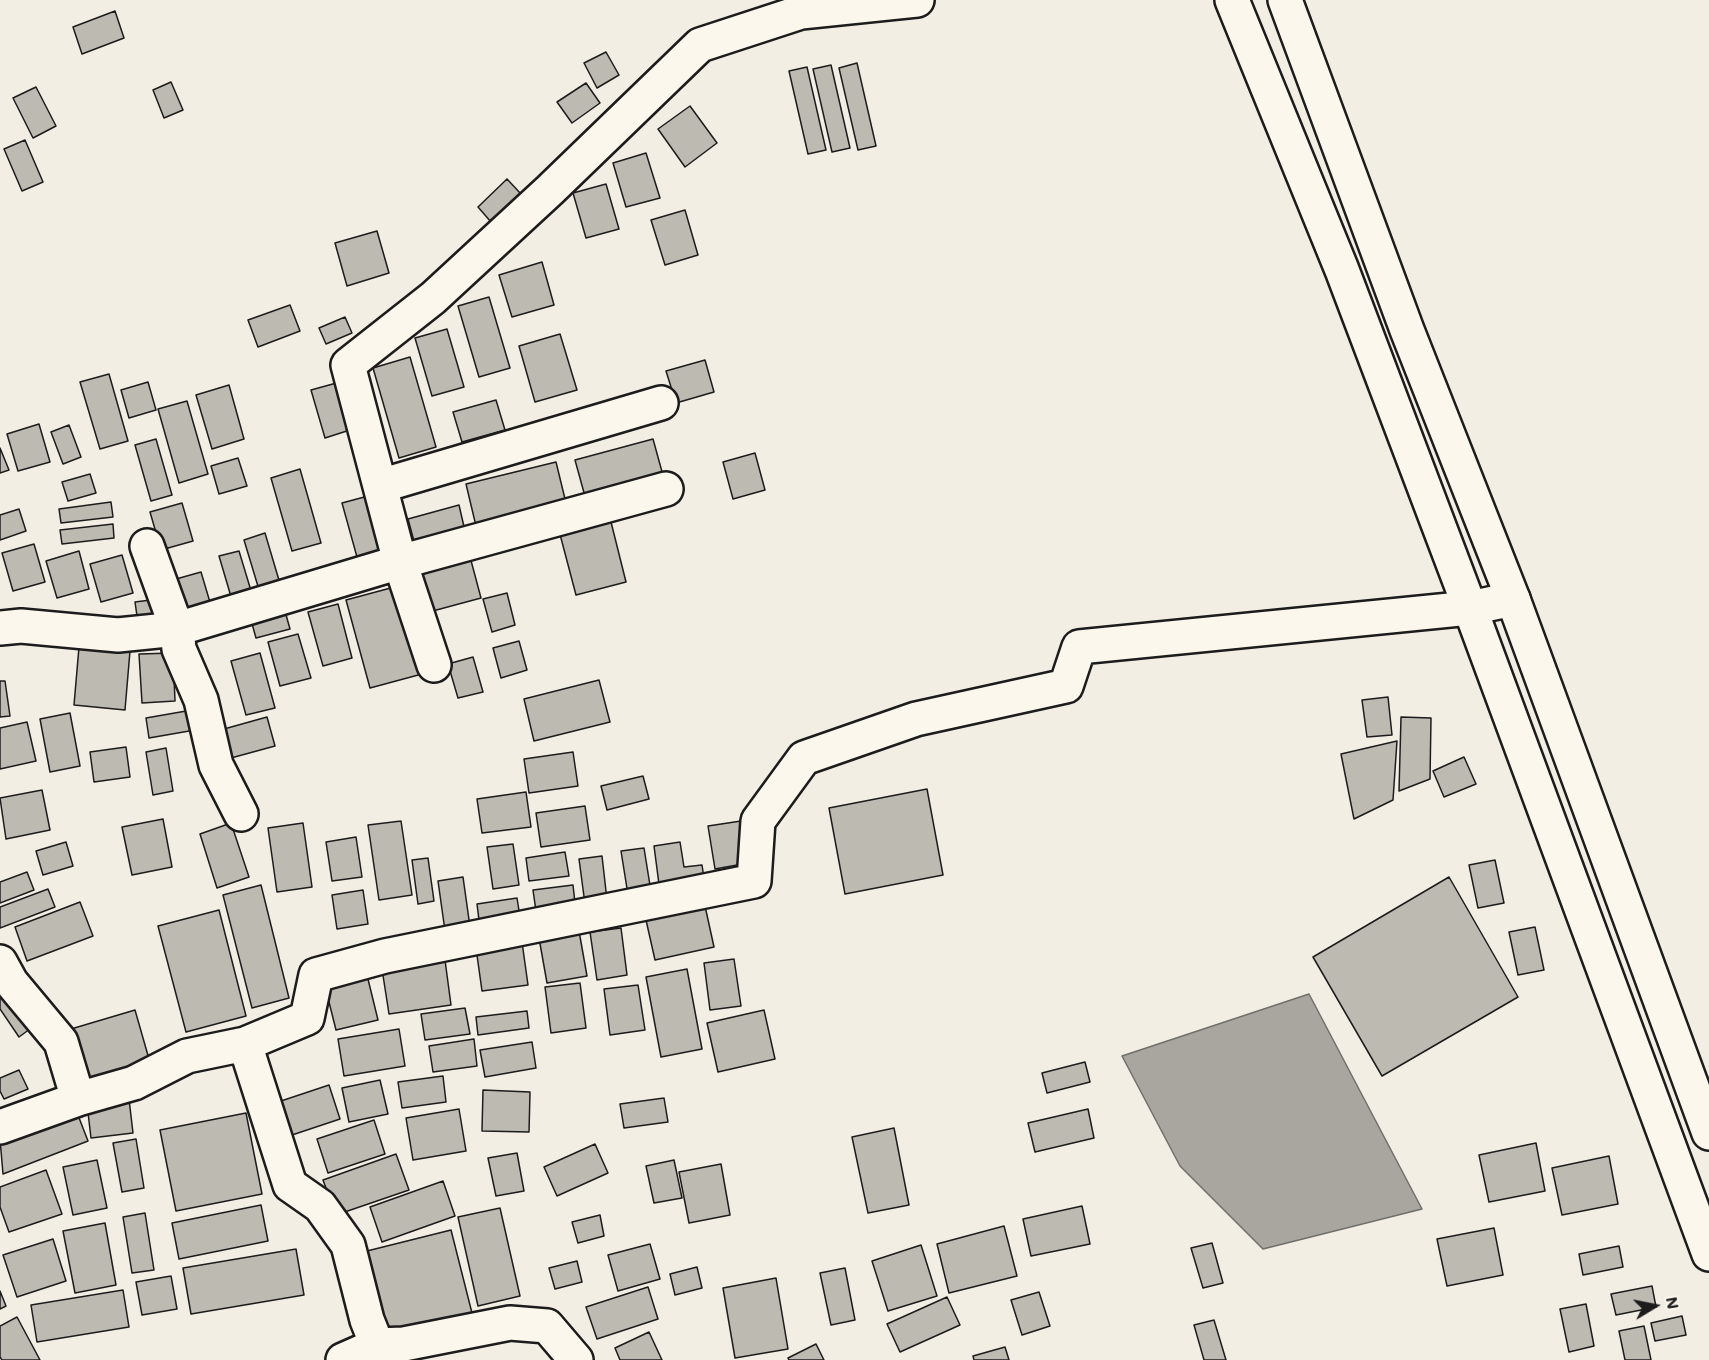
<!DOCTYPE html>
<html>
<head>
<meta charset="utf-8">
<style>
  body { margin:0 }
  #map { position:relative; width:1709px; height:1360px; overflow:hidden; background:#f2eee4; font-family:Mali,sans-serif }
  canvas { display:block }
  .north { position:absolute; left:1625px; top:1276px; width:60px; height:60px; -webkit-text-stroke:4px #fbf7ec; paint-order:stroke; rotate:80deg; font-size:16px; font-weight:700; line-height:24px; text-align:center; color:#1c1c1c }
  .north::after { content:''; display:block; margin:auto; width:21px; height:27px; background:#1c1c1c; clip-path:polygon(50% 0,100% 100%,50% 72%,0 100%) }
</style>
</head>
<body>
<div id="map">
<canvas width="1709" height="1360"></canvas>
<div class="north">N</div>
</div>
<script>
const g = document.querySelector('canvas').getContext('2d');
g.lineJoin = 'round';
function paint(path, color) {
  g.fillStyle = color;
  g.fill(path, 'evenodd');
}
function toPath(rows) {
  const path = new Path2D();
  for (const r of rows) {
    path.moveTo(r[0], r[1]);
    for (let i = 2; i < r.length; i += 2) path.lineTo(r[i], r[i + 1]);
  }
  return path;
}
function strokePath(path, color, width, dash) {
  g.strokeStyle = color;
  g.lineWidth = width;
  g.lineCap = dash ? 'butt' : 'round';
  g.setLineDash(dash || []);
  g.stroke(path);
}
const water = toPath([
  [1309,994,1422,1209,1263,1249,1180,1166,1122,1056,1309,994]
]);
paint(water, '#a9a6a0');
strokePath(water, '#716f6b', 1.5);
const building = toPath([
  [115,11,124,38,82,54,73,27,115,11],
  [606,52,619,75,597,88,584,63,606,52],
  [857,63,876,146,858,150,839,68,857,63],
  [831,65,850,148,832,152,813,69,831,65],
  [807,67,826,150,808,154,789,71,807,67],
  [171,82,183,110,164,118,153,90,171,82],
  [586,83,600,103,572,123,557,102,586,83],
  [36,87,56,126,33,138,13,98,36,87],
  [690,106,717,143,685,167,658,129,690,106],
  [25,140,43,182,22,191,4,149,25,140],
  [646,153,660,198,626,207,613,163,646,153],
  [507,179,521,194,491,222,478,207,507,179],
  [606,184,619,229,586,238,573,193,606,184],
  [685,210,698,255,665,265,651,220,685,210],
  [377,231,389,273,347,286,335,243,377,231],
  [542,262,554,305,512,317,499,275,542,262],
  [489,297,510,368,479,377,458,306,489,297],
  [290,305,300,331,258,347,248,320,290,305],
  [345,317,352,333,326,344,319,328,345,317],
  [447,329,464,387,432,396,415,338,447,329],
  [560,334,577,390,535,402,519,346,560,334],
  [410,357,436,447,399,458,373,368,410,357],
  [705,360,714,392,676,403,666,371,705,360],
  [109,374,128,441,100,449,80,382,109,374],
  [148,382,156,410,129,418,121,390,148,382],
  [340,382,353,429,325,438,311,390,340,382],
  [229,385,244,439,212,449,196,395,229,385],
  [496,400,505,430,462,442,453,412,496,400],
  [187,401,208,474,179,483,158,409,187,401],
  [39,424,50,462,18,471,7,434,39,424],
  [69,425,81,457,63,464,51,432,69,425],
  [156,439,172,495,151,501,135,445,156,439],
  [653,439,664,479,586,500,575,460,653,439],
  [0,448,9,470,0,473,0,448],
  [755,453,765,490,733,499,723,462,755,453],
  [238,458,247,486,219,494,211,466,238,458],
  [556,462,566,503,476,526,466,484,556,462],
  [300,469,321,543,292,551,271,478,300,469],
  [90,474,96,493,68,501,62,482,90,474],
  [368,496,383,549,357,557,342,503,368,496],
  [111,502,113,517,61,523,59,509,111,502],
  [182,503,193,541,161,550,150,512,182,503],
  [459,505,465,531,415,545,408,519,459,505],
  [19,509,26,531,0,540,0,515,19,509],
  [608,510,626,582,576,595,557,523,608,510],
  [113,524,114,538,62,544,60,530,113,524],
  [265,533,281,587,260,593,244,540,265,533],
  [34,544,45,582,13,591,2,553,34,544],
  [79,551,89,589,57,598,46,561,79,551],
  [239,551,252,594,232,600,219,556,239,551],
  [469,553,481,598,429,612,417,567,469,553],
  [122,555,133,593,101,602,90,564,122,555],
  [201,572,212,609,179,619,169,581,201,572],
  [398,586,422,674,370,688,346,600,398,586],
  [507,593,515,625,492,632,483,599,507,593],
  [158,599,163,626,139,630,135,602,158,599],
  [283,604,290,629,256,638,249,613,283,604],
  [338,604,352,658,323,666,308,612,338,604],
  [298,634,311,678,280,686,268,642,298,634],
  [519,641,527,670,501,678,493,648,519,641],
  [79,647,130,651,125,710,74,705,79,647],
  [173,653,175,701,142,703,139,654,173,653],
  [260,653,275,708,246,715,231,661,260,653],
  [473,657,483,692,458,698,448,664,473,657],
  [599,680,610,722,534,741,524,699,599,680],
  [0,681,5,681,10,716,0,717,0,681],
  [1388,697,1392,735,1367,737,1362,700,1388,697],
  [192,710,195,730,149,738,146,718,192,710],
  [70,713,80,766,50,772,40,719,70,713],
  [267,717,275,746,231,758,224,729,267,717],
  [1401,717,1431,718,1430,779,1399,791,1401,717],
  [27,722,36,761,0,769,0,728,27,722],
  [1397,741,1393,800,1354,819,1341,754,1397,741],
  [126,747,130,777,94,782,90,752,126,747],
  [166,748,173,791,153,795,146,752,166,748],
  [573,752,578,786,529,793,524,759,573,752],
  [1464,757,1476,784,1444,797,1433,771,1464,757],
  [643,776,649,799,607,810,601,786,643,776],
  [927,789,943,875,845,894,829,808,927,789],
  [42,790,50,830,6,839,0,798,42,790],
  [526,792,531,827,482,833,477,799,526,792],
  [585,806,590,840,541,847,536,813,585,806],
  [163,819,172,867,132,875,122,827,163,819],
  [401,821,412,895,379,900,368,825,401,821],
  [741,821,748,863,715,869,708,826,741,821],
  [231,823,249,877,217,888,200,834,231,823],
  [303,823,312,887,277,892,268,828,303,823],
  [356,837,362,877,332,881,326,842,356,837],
  [66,842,73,866,43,875,36,851,66,842],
  [680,842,684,867,702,865,705,885,660,892,654,846,680,842],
  [513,844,519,885,493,889,487,847,513,844],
  [644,848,652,898,629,901,621,851,644,848],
  [565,852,569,876,529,881,526,858,565,852],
  [602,856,607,900,585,904,579,859,602,856],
  [428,858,434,901,418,904,412,860,428,858],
  [1495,860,1504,903,1478,908,1469,865,1495,860],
  [27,872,34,890,0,903,0,882,27,872],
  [463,877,471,934,446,938,438,881,463,877],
  [1449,877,1518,997,1382,1076,1313,957,1449,877],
  [261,885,289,998,252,1008,223,895,261,885],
  [573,885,576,912,537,918,533,890,573,885],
  [48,889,55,907,0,928,0,907,48,889],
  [363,890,368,924,337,929,332,895,363,890],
  [517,898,521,923,480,928,477,904,517,898],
  [80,902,93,936,27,961,15,927,80,902],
  [705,906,714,947,655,960,646,920,705,906],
  [219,910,246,1016,186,1032,158,926,219,910],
  [1535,927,1544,970,1518,975,1509,932,1535,927],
  [621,928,627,975,597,980,590,932,621,928],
  [579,931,587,976,547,983,539,938,579,931],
  [522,942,528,985,482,991,476,948,522,942],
  [734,959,741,1006,710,1010,704,963,734,959],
  [445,960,451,1005,389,1014,382,969,445,960],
  [687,969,702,1049,661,1057,646,977,687,969],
  [366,971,378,1020,336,1030,324,982,366,971],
  [580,983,586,1028,551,1033,545,987,580,983],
  [638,985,645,1030,610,1035,604,989,638,985],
  [10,991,34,1026,19,1037,0,1009,0,998,10,991],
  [465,1008,470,1034,425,1040,421,1014,465,1008],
  [135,1010,151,1066,88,1086,71,1029,135,1010],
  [764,1010,775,1059,718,1072,707,1023,764,1010],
  [527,1011,529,1028,478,1035,476,1017,527,1011],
  [399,1029,405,1066,344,1076,338,1039,399,1029],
  [474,1039,477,1066,433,1072,429,1046,474,1039],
  [532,1042,536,1068,485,1077,480,1050,532,1042],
  [1085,1062,1090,1082,1047,1093,1042,1073,1085,1062],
  [19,1070,28,1089,4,1099,0,1091,0,1078,19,1070],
  [443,1076,446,1102,402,1108,398,1082,443,1076],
  [380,1080,388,1114,349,1122,342,1088,380,1080],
  [329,1085,340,1119,283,1138,272,1104,329,1085],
  [483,1090,530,1092,529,1132,482,1131,483,1090],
  [664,1098,668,1122,624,1128,620,1104,664,1098],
  [129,1099,133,1133,91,1138,87,1104,129,1099],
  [459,1109,466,1151,413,1160,406,1118,459,1109],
  [1088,1109,1094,1138,1035,1152,1028,1123,1088,1109],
  [76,1110,88,1141,3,1174,0,1139,76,1110],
  [246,1113,262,1194,176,1211,160,1130,246,1113],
  [374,1120,385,1154,328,1173,317,1139,374,1120],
  [894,1128,909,1205,868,1213,852,1137,894,1128],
  [136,1139,144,1188,122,1192,113,1143,136,1139],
  [1536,1143,1545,1191,1489,1202,1479,1155,1536,1143],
  [595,1144,608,1173,557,1196,544,1167,595,1144],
  [517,1153,524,1191,496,1196,488,1158,517,1153],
  [396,1154,409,1190,336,1215,323,1180,396,1154],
  [1609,1156,1618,1204,1562,1215,1552,1168,1609,1156],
  [97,1160,107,1208,73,1215,63,1167,97,1160],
  [674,1160,682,1198,654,1203,646,1166,674,1160],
  [721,1164,730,1215,689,1223,679,1172,721,1164],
  [46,1170,62,1214,9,1232,0,1207,0,1187,46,1170],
  [443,1181,455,1216,382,1242,370,1207,443,1181],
  [261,1205,268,1241,179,1259,172,1223,261,1205],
  [1082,1206,1090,1244,1031,1256,1023,1219,1082,1206],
  [500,1208,520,1296,478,1306,458,1217,500,1208],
  [145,1213,154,1270,132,1273,123,1217,145,1213],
  [600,1215,604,1236,578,1243,572,1222,600,1215],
  [105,1223,116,1285,75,1293,63,1231,105,1223],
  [1004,1226,1017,1276,949,1293,937,1244,1004,1226],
  [1494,1228,1503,1275,1447,1286,1437,1239,1494,1228],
  [451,1230,473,1317,389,1338,367,1251,451,1230],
  [53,1239,66,1281,17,1297,3,1255,53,1239],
  [1212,1243,1223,1283,1203,1288,1191,1248,1212,1243],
  [650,1244,660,1279,618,1291,608,1255,650,1244],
  [921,1245,937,1296,888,1311,872,1261,921,1245],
  [1619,1246,1623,1267,1583,1275,1579,1254,1619,1246],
  [296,1249,304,1295,191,1314,183,1268,296,1249],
  [577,1261,582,1282,555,1289,549,1268,577,1261],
  [697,1267,702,1288,675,1295,670,1274,697,1267],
  [845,1268,855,1320,831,1325,820,1273,845,1268],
  [171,1276,177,1309,142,1315,136,1282,171,1276],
  [776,1278,788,1349,735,1358,723,1288,776,1278],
  [1652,1286,1656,1307,1616,1315,1611,1294,1652,1286],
  [648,1287,658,1319,597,1339,586,1307,648,1287],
  [123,1290,129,1327,37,1342,31,1305,123,1290],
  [0,1291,6,1306,0,1309,0,1291],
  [1039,1292,1050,1326,1022,1335,1011,1300,1039,1292],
  [947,1297,960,1325,900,1352,887,1324,947,1297],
  [1586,1304,1594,1346,1569,1352,1560,1309,1586,1304],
  [1682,1316,1686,1335,1655,1341,1651,1323,1682,1316],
  [17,1317,40,1360,2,1360,0,1357,0,1326,17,1317],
  [1214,1320,1226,1360,1204,1360,1194,1325,1214,1320],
  [1644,1326,1651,1360,1625,1360,1619,1331,1644,1326],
  [649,1332,662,1360,620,1360,615,1348,649,1332],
  [816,1344,824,1360,789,1360,788,1358,816,1344],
  [1005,1347,1009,1360,974,1360,973,1356,1005,1347]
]);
paint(building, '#bdbab1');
strokePath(building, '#1c1c1c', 1.5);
const minor = toPath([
  [380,486,661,403],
  [147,546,177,629,179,649,201,700,216,765,241,814],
  [0,628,21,626,118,635,177,629,400,562,666,489],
  [434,665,400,562,348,365,433,298,550,190,700,45,801,12,917,0],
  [0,962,11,982,61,1042,78,1099],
  [245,1044,307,1018,316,975,385,956,754,881,758,821,804,758,916,719,1066,686,1079,647,1470,608,1513,599],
  [0,1127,78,1099,134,1083,187,1056,245,1044,290,1185,320,1206,348,1245,367,1320,377,1345,404,1344,510,1323,547,1326,576,1360],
  [343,1360,377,1345]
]);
const major = toPath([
  [1232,0,1342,270,1470,608,1709,1254],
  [1285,0,1407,330,1513,599,1709,1133]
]);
strokePath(minor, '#1c1c1c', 38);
strokePath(major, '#1c1c1c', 38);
strokePath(minor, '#fbf7ec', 33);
strokePath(major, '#fbf7ec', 33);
</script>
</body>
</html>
